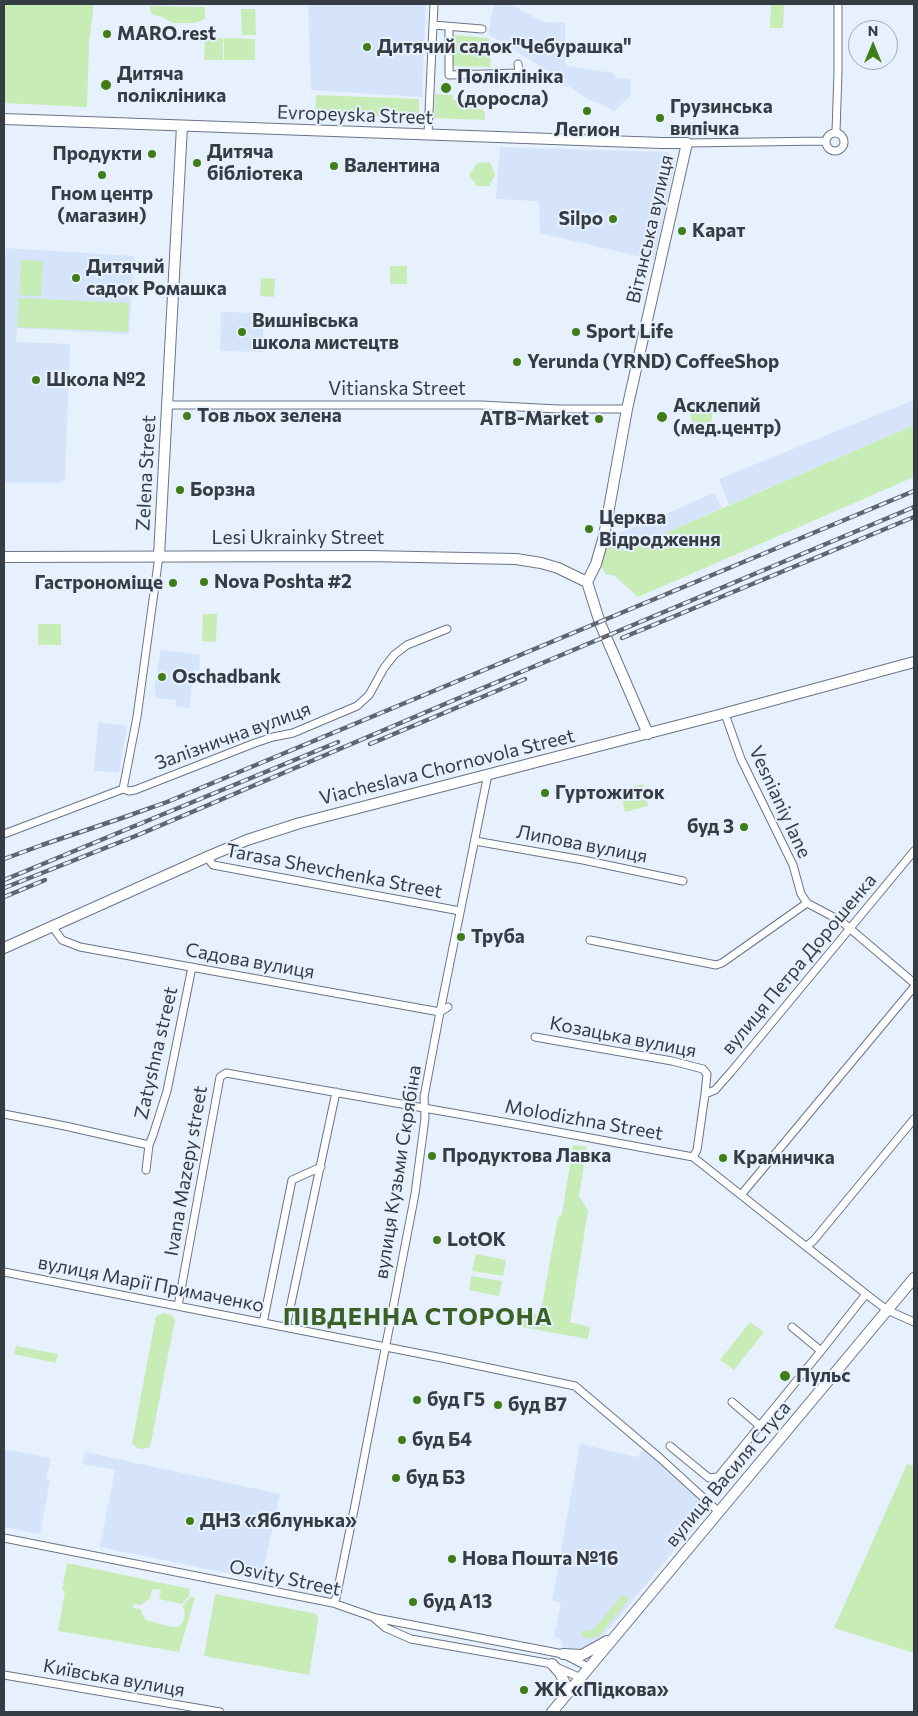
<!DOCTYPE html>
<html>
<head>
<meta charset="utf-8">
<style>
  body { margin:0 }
  #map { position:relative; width:918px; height:1716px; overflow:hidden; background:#e7f0fd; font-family:Commissioner,sans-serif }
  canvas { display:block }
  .frame { position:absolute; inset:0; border:5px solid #363c44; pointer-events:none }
  .north { position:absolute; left:848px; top:20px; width:50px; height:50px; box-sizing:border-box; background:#e7f0fd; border:1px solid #a0a8b3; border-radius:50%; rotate:0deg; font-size:14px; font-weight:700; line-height:20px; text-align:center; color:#363c44 }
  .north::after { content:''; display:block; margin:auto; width:18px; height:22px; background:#407d18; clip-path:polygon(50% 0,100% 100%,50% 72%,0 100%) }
</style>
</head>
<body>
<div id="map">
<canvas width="918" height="1716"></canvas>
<div class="frame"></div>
<div class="north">N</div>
</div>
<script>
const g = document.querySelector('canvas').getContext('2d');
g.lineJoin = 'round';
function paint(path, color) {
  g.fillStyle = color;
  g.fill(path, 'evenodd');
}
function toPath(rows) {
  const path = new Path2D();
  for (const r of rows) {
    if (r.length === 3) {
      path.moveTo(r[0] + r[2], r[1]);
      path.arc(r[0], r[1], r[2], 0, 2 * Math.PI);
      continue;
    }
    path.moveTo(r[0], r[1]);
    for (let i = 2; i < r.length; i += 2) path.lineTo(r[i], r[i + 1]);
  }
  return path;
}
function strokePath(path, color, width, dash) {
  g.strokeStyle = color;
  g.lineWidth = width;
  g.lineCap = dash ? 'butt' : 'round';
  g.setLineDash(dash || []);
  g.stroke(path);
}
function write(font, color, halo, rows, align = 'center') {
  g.font = font + ' Commissioner,sans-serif';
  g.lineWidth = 4;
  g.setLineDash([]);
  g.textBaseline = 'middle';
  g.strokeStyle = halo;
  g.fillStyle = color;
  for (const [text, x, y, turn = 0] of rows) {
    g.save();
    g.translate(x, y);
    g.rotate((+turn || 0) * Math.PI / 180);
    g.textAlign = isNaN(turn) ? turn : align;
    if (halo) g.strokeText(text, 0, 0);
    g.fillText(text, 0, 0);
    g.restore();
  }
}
paint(toPath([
  [308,4,426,4,422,97,311,90],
  [494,4,510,4,543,22,565,23,565,62,568,66,613,73,616,78,630,79,631,95,614,111,599,103,589,100,570,87,557,84,555,81,555,75,488,34],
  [500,147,667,152,672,155,675,163,654,260,540,233,539,201,496,199],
  [6,248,134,256,129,334,17,328,16,342,70,344,65,479,60,483,4,483,4,274],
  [221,312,263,313,263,352,220,351],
  [914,400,914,425,729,505,719,479],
  [714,493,722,508,624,551,616,535],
  [161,650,200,655,199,670,194,670,189,708,175,706,176,700,155,698,156,690,154,689],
  [98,722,127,726,119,772,94,771],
  [580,1444,637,1457,644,1449,701,1497,705,1503,706,1509,704,1514,600,1640,589,1649,566,1651,562,1645,561,1639,554,1637,561,1603,552,1601],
  [4,1449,51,1458,46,1479,50,1480,40,1534,4,1527],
  [85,1452,280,1494,261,1580,100,1547,115,1470,82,1464]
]), '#d5e4fa');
paint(toPath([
  [4,4,94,4,89,43,87,107,4,103],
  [771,4,784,5,783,28,770,28],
  [150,6,205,7,205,19,195,23,173,23,162,17,151,14],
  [241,9,255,9,256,35,242,35],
  [453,35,489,38,491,67,453,66],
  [205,38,223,38,223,60,204,60],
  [224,38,255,39,255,60,224,60],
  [435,94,453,95,453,100,478,101,478,109,484,110,485,120,434,118],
  [316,95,419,99,419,118,315,114],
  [490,162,495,175,489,186,477,186,469,175,477,163],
  [21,260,43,261,41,296,19,295],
  [390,266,407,266,407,284,390,284],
  [261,278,275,279,274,297,260,296],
  [19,298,129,303,128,332,17,327],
  [693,401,709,402,712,405,712,419,710,423,693,422,691,419,690,405],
  [914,425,914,477,638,597,615,576,606,574,599,563,606,537,616,535,624,551],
  [203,614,217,614,216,642,202,641],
  [38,624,61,624,61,645,38,645],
  [643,784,648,806,625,812,620,790],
  [573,1145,587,1147,579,1196,588,1211,570,1322,590,1327,588,1339,522,1327,517,1319,519,1311,540,1315,558,1218,562,1214],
  [476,1254,506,1260,503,1276,472,1271],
  [471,1276,502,1281,499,1296,469,1290],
  [164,1313,173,1316,175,1320,150,1447,143,1449,137,1448,132,1443,156,1316],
  [750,1322,764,1332,734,1370,720,1360],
  [16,1346,58,1354,56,1363,14,1354],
  [907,1464,914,1466,914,1653,834,1628],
  [67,1563,190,1589,189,1596,182,1604,159,1599,161,1590,152,1589,150,1598,141,1605,134,1604,133,1608,141,1609,143,1616,146,1620,172,1627,178,1627,183,1622,185,1615,183,1606,190,1597,195,1598,179,1652,58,1631,65,1591,62,1590],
  [215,1594,317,1614,318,1622,309,1675,204,1656],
  [623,1594,629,1599,598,1637,583,1638,581,1633,583,1630,592,1631]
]), '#c7ecb6');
const street = toPath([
  [433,25,482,29],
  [449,27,449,75,519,73,518,64],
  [836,132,838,72,838,4],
  [835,142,9],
  [428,134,434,4],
  [687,143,825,141],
  [167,405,481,405,558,409,627,409],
  [725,714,741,759,793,865,801,894,807,903,841,921,914,983],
  [123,789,137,717,159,556],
  [4,834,123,789,129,791,135,790,255,743,273,737,293,733,357,706,369,695,384,668,394,655,407,645,447,629],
  [475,841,583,860,683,881],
  [207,857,213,865,460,911],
  [52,926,62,940,80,947,440,1012,448,1007],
  [590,940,716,965,722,963,807,903],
  [535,1037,672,1061,703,1069,707,1074,705,1094,697,1150,693,1157],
  [705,1094,715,1090,731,1072,914,851],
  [4,1114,65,1126,149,1145],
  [146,1170,149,1145,153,1135,167,1091,192,967],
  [741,1195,914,987],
  [807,1246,814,1240,914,1119],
  [4,1272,442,1358,575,1386,660,1458,719,1512],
  [178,1306,220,1077,226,1073,520,1125,693,1157,866,1294,887,1310,914,1322],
  [263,1323,292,1180,321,1167],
  [286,1327,336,1092],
  [792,1327,821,1351],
  [732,1402,760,1426],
  [670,1446,709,1478,718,1477,821,1351,866,1294],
  [4,1538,333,1603,373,1617,386,1628,411,1639,547,1663,581,1678],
  [333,1603,336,1598,355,1505,415,1194,425,1118,424,1097,440,1012,488,774],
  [376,1618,563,1654,590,1668],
  [4,1675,220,1712]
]);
const secondary = toPath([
  [4,119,662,143,687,143,627,409,604,536,596,564,587,582,600,623,648,734],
  [159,556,182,126],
  [4,557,368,556,516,559,541,563,558,568,587,582],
  [4,948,207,857,247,840,300,823,715,716,914,662],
  [563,1654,582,1655,607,1641],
  [552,1664,560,1673,569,1692],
  [552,1712,914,1278]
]);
strokePath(street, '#687588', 9);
strokePath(secondary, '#687588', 12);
strokePath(street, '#fff', 7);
strokePath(secondary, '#fff', 10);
const rail = toPath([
  [622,638,914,517],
  [370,744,525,679],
  [4,859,42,845,119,819,167,802,914,491],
  [4,880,338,742],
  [4,888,138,835,459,698,914,507],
  [4,897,45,880]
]);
strokePath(rail, '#606670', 4.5);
strokePath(rail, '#e7f0fd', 2.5, [8]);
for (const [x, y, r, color] of [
  [107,34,5,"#407d18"],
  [367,47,5,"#407d18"],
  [106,85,6,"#407d18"],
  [446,88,6,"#407d18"],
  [587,111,5,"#407d18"],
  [660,118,5,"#407d18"],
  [152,154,5,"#407d18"],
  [197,163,5,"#407d18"],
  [334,166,5,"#407d18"],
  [102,175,5,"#407d18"],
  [613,219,5,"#407d18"],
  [682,231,5,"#407d18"],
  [76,278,5,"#407d18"],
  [242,332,5,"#407d18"],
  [576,332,5,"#407d18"],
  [517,362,5,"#407d18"],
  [36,380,5,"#407d18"],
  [187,416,5,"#407d18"],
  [662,417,6,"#407d18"],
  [599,419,5,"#407d18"],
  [180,490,5,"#407d18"],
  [589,529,5,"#407d18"],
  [204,582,5,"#407d18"],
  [173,583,5,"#407d18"],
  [162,677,5,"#407d18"],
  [545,793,5,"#407d18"],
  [744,827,5,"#407d18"],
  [461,937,5,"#407d18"],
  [432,1156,5,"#407d18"],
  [723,1158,5,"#407d18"],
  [437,1240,5,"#407d18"],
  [785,1376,6,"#407d18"],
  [417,1400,5,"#407d18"],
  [498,1405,5,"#407d18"],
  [402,1440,5,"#407d18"],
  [396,1478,5,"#407d18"],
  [190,1521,5,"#407d18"],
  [452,1559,5,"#407d18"],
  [413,1602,5,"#407d18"],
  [524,1690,5,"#407d18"]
]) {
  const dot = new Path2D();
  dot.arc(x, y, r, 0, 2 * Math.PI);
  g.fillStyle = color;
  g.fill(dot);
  strokePath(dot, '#e7f0fd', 2);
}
write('bold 19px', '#363c44', '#e7f0fd', [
  ["MARO.rest",117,34],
  ["Дитячий садок\"Чебурашка\"",377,47],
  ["Дитяча",117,74],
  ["полікліника",117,96],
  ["Поліклініка",457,77],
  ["(доросла)",457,99],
  ["Грузинська",670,107],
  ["випічка",670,129],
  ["Легион",587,130,"center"],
  ["Дитяча",207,152],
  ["бібліотека",207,174],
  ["Продукти",142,154,"right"],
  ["Валентина",344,166],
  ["Гном центр",102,194,"center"],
  ["(магазин)",102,216,"center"],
  ["Silpo",603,219,"right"],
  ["Карат",692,231],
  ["Дитячий",86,267],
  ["садок Ромашка",86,289],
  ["Вишнівська",252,321],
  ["школа мистецтв",252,343],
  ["Sport Life",586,332],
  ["Yerunda (YRND) CoffeeShop",527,362],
  ["Школа №2",46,380],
  ["Асклепий",673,406],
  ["(мед.центр)",673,428],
  ["Тов льох зелена",197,416],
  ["ATB-Market",589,419,"right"],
  ["Борзна",190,490],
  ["Церква",599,518],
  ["Відродження",599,540],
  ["Nova Poshta #2",214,582],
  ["Гастрономіще",163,583,"right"],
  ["Oschadbank",172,677],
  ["Гуртожиток",555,793],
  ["буд 3",734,827,"right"],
  ["Труба",471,937],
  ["Продуктова Лавка",442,1156],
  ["Крамничка",733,1158],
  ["LotOK",447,1240],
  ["Пульс",796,1376],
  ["буд Г5",427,1400],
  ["буд В7",508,1405],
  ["буд Б4",412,1440],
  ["буд Б3",406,1478],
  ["ДНЗ «Яблунька»",200,1521],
  ["Нова Пошта №16",462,1559],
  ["буд А13",423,1602],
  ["ЖК «Підкова»",534,1690]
], 'left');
write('19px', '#363c44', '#e7f0fd', [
  ["Evropeyska Street",355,115,2],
  ["Вітянська вулиця",650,229,-77],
  ["Vitianska Street",397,389],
  ["Zelena Street",146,473,-87],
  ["Lesi Ukrainky Street",298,538],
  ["Залізнична вулиця",233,736,-20],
  ["Viacheslava Chornovola Street",447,767,-14],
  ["Vesnianiy lane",780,802,65],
  ["Липова вулиця",582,844,11],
  ["Tarasa Shevchenka Street",334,871,11],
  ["Садова вулиця",250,961,10],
  ["вулиця Петра Дорошенка",799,964,-50],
  ["Козацька вулиця",623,1037,11],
  ["Zatyshna street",156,1053,-77],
  ["Molodizhna Street",584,1120,10],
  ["Ivana Mazepy street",186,1171,-80],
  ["вулиця Кузьми Скрябіна",398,1172,-81],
  ["вулиця Марії Примаченко",151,1284,11],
  ["вулиця Василя Стуса",728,1474,-50],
  ["Osvity Street",285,1578,12],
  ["Київська вулиця",114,1678,10]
]);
g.letterSpacing = '1px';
write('bold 24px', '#3b6226', '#e7f0fd', [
  ["ПІВДЕННА СТОРОНА",418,1317]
]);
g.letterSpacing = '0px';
</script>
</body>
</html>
